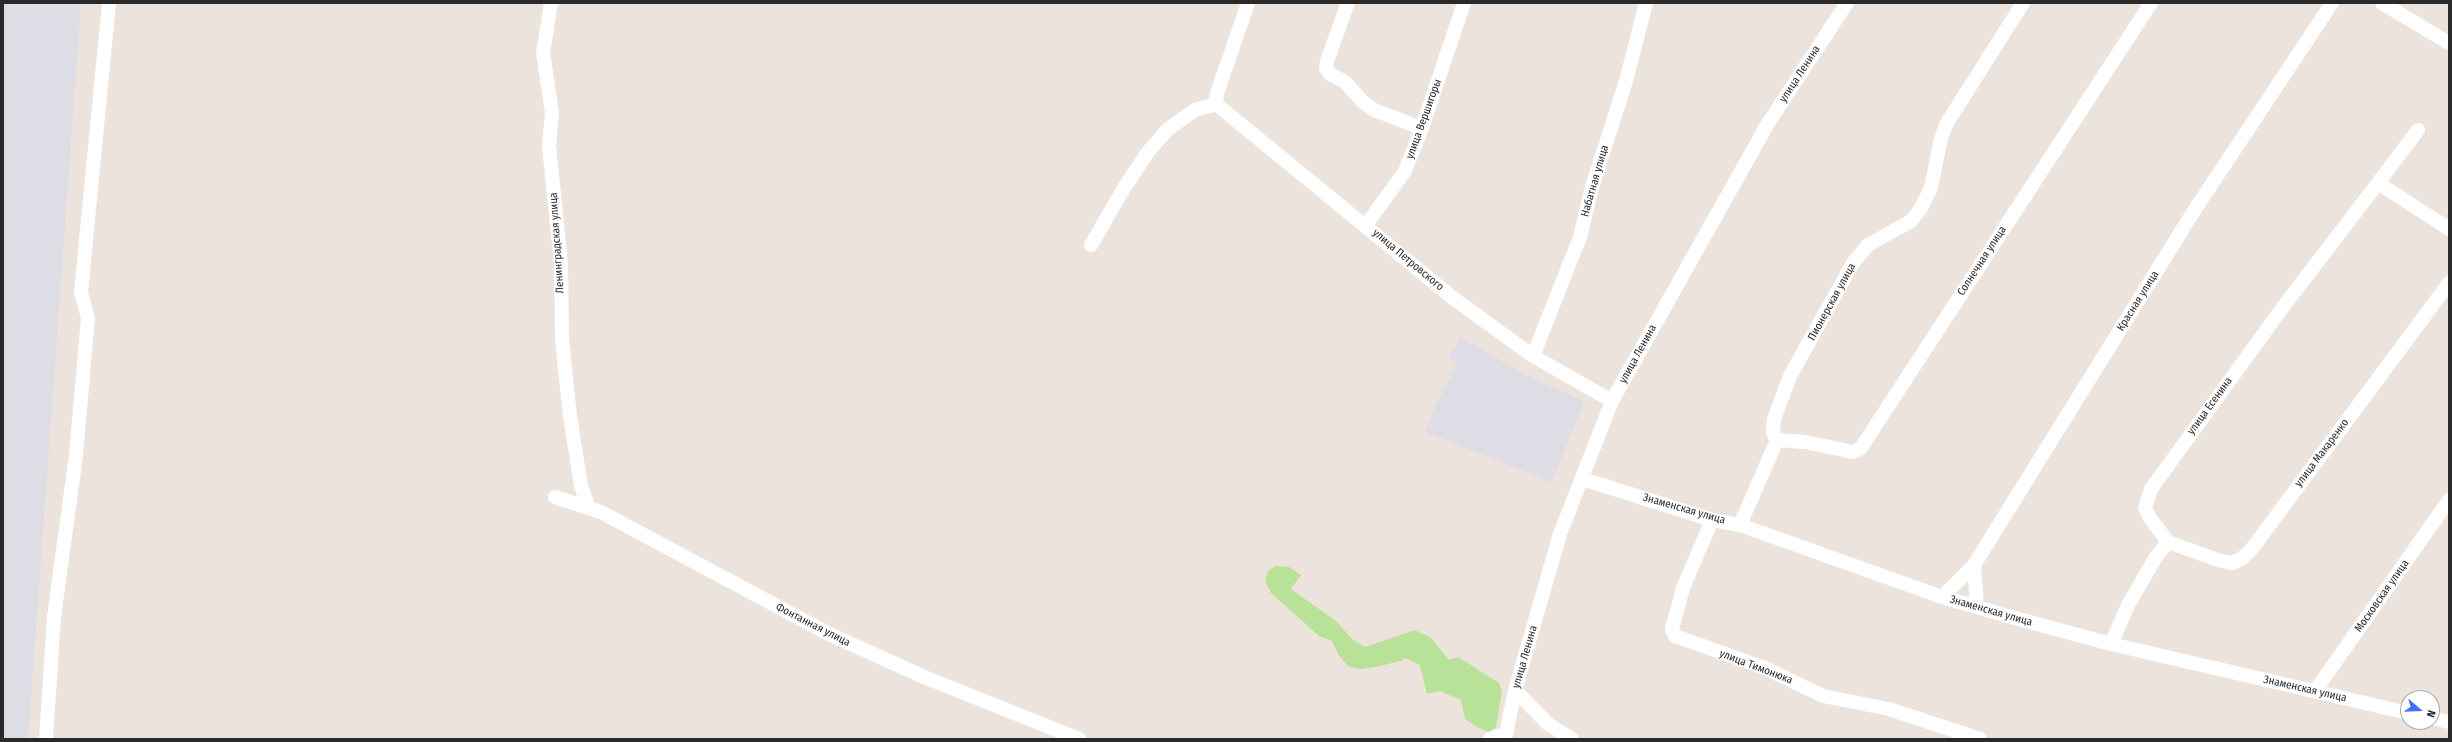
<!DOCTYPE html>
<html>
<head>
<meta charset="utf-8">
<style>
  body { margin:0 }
  #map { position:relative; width:2452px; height:742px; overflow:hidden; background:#ece3dc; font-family:"Fira Sans Condensed",sans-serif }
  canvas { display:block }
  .frame { position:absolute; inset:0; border:4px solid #2a2a2a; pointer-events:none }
  .north { position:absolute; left:2400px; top:690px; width:40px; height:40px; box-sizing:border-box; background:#fff; border:1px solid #aaa; border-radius:50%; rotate:109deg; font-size:11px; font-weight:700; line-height:16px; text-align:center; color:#2a2a2a }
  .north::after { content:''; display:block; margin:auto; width:14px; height:18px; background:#3e73f7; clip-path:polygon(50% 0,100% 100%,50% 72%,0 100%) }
</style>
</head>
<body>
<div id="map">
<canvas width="2452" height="742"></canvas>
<div class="frame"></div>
<div class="north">N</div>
</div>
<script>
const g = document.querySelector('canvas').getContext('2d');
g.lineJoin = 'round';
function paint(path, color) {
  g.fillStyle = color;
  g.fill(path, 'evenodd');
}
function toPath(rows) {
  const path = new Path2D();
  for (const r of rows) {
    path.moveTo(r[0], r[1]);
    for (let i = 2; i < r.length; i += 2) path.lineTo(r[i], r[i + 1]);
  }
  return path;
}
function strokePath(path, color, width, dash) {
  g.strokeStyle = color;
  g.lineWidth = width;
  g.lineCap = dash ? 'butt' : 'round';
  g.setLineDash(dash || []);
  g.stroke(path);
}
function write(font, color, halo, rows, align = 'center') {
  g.font = font + ' "Fira Sans Condensed",sans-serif';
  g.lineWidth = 3;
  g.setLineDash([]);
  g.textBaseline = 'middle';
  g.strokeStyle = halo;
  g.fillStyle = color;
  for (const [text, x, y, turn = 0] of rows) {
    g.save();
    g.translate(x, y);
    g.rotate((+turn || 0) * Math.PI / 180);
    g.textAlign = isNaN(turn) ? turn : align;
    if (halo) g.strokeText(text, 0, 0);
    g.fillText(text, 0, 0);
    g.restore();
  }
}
paint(toPath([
  [3,3,81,3,28,739,3,739],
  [1460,337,1526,375,1584,401,1552,482,1425,432,1434,409,1457,364,1449,356]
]), '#dedce4');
paint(toPath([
  [1276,566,1289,567,1301,575,1291,589,1336,621,1352,639,1365,647,1415,630,1431,638,1449,660,1458,657,1499,683,1502,692,1496,727,1489,732,1477,727,1465,719,1461,700,1440,691,1427,694,1420,665,1405,658,1401,661,1375,667,1360,669,1349,667,1338,654,1332,641,1319,636,1271,593,1265,581,1268,571]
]), '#b9e299');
strokePath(toPath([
  [551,3,543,53,552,113,549,146,561,264,562,340,570,416,581,486,588,506],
  [1248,3,1217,93,1216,104,1453,298,1533,356,1612,401],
  [1348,3,1327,61,1326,68,1330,74,1345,82,1363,102,1374,110,1422,128],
  [2382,3,2449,43],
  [2378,183,2418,130],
  [1366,225,1405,171,1422,128,1464,3],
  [1091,245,1124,188,1148,152,1168,129,1195,110,1216,104],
  [1533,356,1580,237,1592,187,1626,81,1646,3],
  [1777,440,1805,442,1853,452,1861,448,2151,3],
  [1583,479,1712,520,1740,525,1942,597,2015,618,2111,644,2408,713],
  [555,497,601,512,829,634,924,677,1079,739],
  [1712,520,1683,588,1672,629,1675,636,1765,668,1823,696,1889,709,1980,739],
  [1740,525,1777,440,1773,433,1774,419,1790,376,1853,263,1868,245,1911,221,1921,208,1931,188,1941,138,1947,123,2023,3],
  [2168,542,2218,560,2232,563,2241,559,2251,550,2449,283],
  [1974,565,1977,607],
  [1942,597,1974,565,2192,214,2332,3],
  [2111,644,2128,605,2156,557,2168,542,2150,518,2145,508,2151,489,2283,307,2378,183,2449,229],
  [1515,690,1548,724,1572,739],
  [2315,691,2449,500],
  [2432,718,2449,722],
  [46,739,54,617,76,455,88,318,81,292,109,3],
  [1490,739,1505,734],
  [1505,739,1515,690,1560,534,1612,401,1767,125,1847,3]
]), '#fff', 14);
write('11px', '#2a2a2a', '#fff', [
  ["улица Ленина",1800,74,-57],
  ["улица Вершигоры",1424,119,-70],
  ["Набатная улица",1595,181,-74],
  ["Ленинградская улица",557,243,-94],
  ["улица Петровского",1408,260,40],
  ["Солнечная улица",1982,261,-57],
  ["Красная улица",2138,301,-58],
  ["Пионерская улица",1832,302,-61],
  ["улица Ленина",1638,354,-61],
  ["улица Есенина",2210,406,-54],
  ["улица Макаренко",2322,453,-53],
  ["Знаменская улица",1684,509,16],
  ["Московская улица",2382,596,-55],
  ["Знаменская улица",1991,611,16],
  ["Фонтанная улица",813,625,27],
  ["улица Ленина",1525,657,-74],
  ["улица Тимонюка",1756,667,21],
  ["Знаменская улица",2305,689,13]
]);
</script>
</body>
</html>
